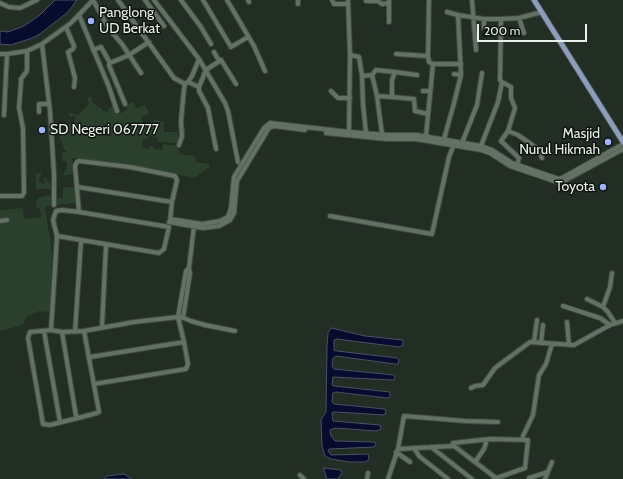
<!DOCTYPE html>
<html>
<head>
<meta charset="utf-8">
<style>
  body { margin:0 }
  #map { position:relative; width:623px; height:479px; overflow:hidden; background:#222d23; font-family:Cabin,sans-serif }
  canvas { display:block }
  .scale { position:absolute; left:477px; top:24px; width:110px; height:18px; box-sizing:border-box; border:2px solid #e7efe8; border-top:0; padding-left:5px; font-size:12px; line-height:14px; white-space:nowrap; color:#e7efe8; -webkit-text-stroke:3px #0f1410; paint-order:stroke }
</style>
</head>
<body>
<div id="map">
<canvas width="623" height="479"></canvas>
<div class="scale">200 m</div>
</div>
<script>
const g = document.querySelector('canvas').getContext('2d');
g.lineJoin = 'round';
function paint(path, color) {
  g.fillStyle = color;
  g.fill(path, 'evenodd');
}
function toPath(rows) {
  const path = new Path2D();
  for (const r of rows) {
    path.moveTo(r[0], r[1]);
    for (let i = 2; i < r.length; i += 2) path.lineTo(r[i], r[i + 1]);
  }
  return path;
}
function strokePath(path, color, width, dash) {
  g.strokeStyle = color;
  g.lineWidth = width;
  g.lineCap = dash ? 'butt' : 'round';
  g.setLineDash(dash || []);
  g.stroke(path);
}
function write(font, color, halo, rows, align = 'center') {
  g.font = font + ' Cabin,sans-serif';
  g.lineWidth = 3;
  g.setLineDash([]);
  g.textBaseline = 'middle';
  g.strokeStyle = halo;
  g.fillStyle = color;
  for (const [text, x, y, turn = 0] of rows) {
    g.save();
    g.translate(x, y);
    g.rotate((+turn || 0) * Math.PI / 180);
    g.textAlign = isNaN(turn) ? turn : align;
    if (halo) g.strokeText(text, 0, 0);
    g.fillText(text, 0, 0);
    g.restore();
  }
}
paint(toPath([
  [88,97,91,97,93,103,98,107,102,108,102,110,107,112,110,107,115,108,118,114,126,111,127,109,125,106,133,102,135,102,134,104,137,108,145,105,149,113,141,117,143,122,145,124,158,119,161,122,164,122,164,132,178,132,177,143,158,142,158,138,148,135,148,139,143,139,142,147,149,149,150,146,153,146,154,149,162,150,163,144,178,146,180,154,195,156,196,162,209,164,209,168,207,168,195,178,110,162,72,158,76,203,56,205,56,199,63,198,63,187,74,187,73,174,65,175,63,177,65,169,67,169,67,161,62,161,62,153,66,152,66,150,64,150,62,141,60,141,59,134,69,133,69,124,74,122,76,117,74,116,70,117,69,113,78,115,90,103,87,100],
  [42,173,39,178,39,182,45,184,44,179,46,177,49,183,53,185,54,189,36,189,36,174],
  [52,195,53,205,46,206,45,207,52,252,50,309,48,312,39,311,26,317,23,325,0,331,0,222,9,221,9,219,0,220,0,210,23,208,24,219,41,217,40,208,36,209,37,198]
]), '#2a402c');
const water = toPath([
  [55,0,77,0,68,12,40,34,32,38,11,45,0,44,0,31,8,32,24,26,40,15,55,0],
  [331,328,365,336,403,340,403,345,399,347,337,339,334,340,334,350,337,351,397,358,399,360,398,364,395,364,336,356,333,358,332,366,334,369,394,375,395,377,394,380,392,380,333,377,332,385,334,386,390,392,390,397,387,398,336,392,333,393,332,402,334,404,385,409,386,412,384,415,336,412,333,412,332,413,333,421,380,425,381,429,376,431,335,428,330,430,331,436,335,441,375,442,376,444,374,447,329,449,328,451,331,455,368,454,369,459,366,462,349,462,331,459,325,456,322,446,321,420,326,412,327,346,328,333,331,328],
  [324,468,340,470,342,472,338,479,327,479,324,470,324,468],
  [124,474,132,479,104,479,107,476,124,474]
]);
paint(water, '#070c2f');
strokePath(water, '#4a5066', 1);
const minor = toPath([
  [93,0,109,29,122,44,141,73],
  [118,0,174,78,185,84],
  [145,0,164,26],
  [154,0,199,59,225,103,228,111,238,162],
  [181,0,201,27,211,44],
  [203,0,231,47,248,37],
  [227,0,254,46,265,71],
  [248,0,249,2],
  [332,0,334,4,348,4],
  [348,0,350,55,349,132],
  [429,0,428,56,429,62,433,64,461,64],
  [472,0,476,50],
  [366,1,378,1,382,4,389,3],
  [0,3,9,7,20,8,37,0],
  [298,4,298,0],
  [447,12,458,15],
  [79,15,109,87,117,111],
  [519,18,524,33],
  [484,19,484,28],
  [501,19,500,80,502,82,511,87,511,98,515,108,508,131,501,141,519,158,517,165],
  [389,22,389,0],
  [66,27,74,46,73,49,68,52,75,78,74,87],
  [42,44,50,111,54,174,54,205],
  [93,50,101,47,110,63,129,55,149,42],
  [214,52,219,61],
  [0,54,7,54,27,51,42,44,71,23,93,0],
  [396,54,428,56],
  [350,55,359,57,362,76,372,75,376,70,395,72],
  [110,63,109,65,125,104],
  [454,74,461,75],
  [372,75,377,96,392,97],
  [417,75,395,72,392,80,392,97,414,99,415,111,428,114],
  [362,76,363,104,366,133],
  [188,82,199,87],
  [331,91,338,98,350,98],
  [423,91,430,91],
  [377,96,382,134],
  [39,112,39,104,49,104],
  [4,115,7,54],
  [508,131,518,135,538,149,542,158],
  [326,133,387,139,416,139,481,150,490,153,510,166,557,182,564,181,623,149],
  [426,136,433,64],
  [444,139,454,103,461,75,458,15,484,19,501,19,519,18,542,12],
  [462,143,477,105,482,73],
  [179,145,182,136,181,121,184,89,185,84,188,82,192,76,199,59],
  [481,146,498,102,502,82],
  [216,149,208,108,199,91,199,87,206,70,221,60,236,84],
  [78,187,172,202,170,221],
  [0,196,22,196,24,193,23,128,19,108,21,82,21,79,27,71,27,51],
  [79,212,75,166,77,162,79,161,130,167,175,176,177,180,172,202],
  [330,216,432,234,449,157,454,144],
  [170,219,202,224,220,221,228,217,231,208,234,177,264,128,270,123,349,132,388,135,417,135,481,146,492,150,512,163,559,179,562,178,623,144],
  [0,221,7,220],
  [169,222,203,228,219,226,230,220,234,213,237,181,269,128,274,126,305,130],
  [57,236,159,253,164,249,169,227,79,212,62,210,56,211,53,220,57,236,51,330,62,332,84,331,134,322,178,317,184,318,191,321,205,325,235,331],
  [587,299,603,307,608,312,615,323],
  [563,306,600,318,610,325],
  [603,307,610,287,612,273],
  [178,317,186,271,189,268,194,226],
  [183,318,190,273,189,268],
  [567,322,569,345],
  [102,327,106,245],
  [51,330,30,332,28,338,43,424,50,425,78,418],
  [44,331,60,422],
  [62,332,76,416,78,418,97,413,99,412,84,331],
  [75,332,81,241],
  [534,342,537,320],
  [541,343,543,325],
  [90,357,184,342,178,317],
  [94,384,186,369,188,364,184,342],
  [471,388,475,386,483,385,495,368,530,342,574,345,610,325,623,321],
  [523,436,533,415,539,375,546,364,552,344],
  [452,445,453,443,490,439,528,440,525,468,494,479],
  [431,447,472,479],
  [414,448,419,456,448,479],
  [398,449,454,446,496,478],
  [396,452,410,462],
  [475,462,484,449,486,443],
  [300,475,304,479],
  [529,478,548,472],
  [367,479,368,473],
  [388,479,398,449,404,416,465,421,498,422],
  [545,479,552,462]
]);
const major = toPath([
  [534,0,623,142]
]);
strokePath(minor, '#404a41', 6);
strokePath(major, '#404a41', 7);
strokePath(minor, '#637064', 4);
strokePath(major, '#8c9cbc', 5);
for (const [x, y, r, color] of [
  [91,21,4,"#9eb3fd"],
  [42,130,4,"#9eb3fd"],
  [608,142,4,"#9eb3fd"],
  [603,187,4,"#9eb3fd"]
]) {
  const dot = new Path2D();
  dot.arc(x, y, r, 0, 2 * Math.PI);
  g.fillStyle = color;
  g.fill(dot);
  strokePath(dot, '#0f1410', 1.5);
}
write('14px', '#e7efe8', '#0f1410', [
  ["Panglong",99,13],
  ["UD Berkat",99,29],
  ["SD Negeri 067777",50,130],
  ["Masjid",600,134,"right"],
  ["Nurul Hikmah",600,150,"right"],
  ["Toyota",595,187,"right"]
], 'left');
</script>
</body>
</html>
